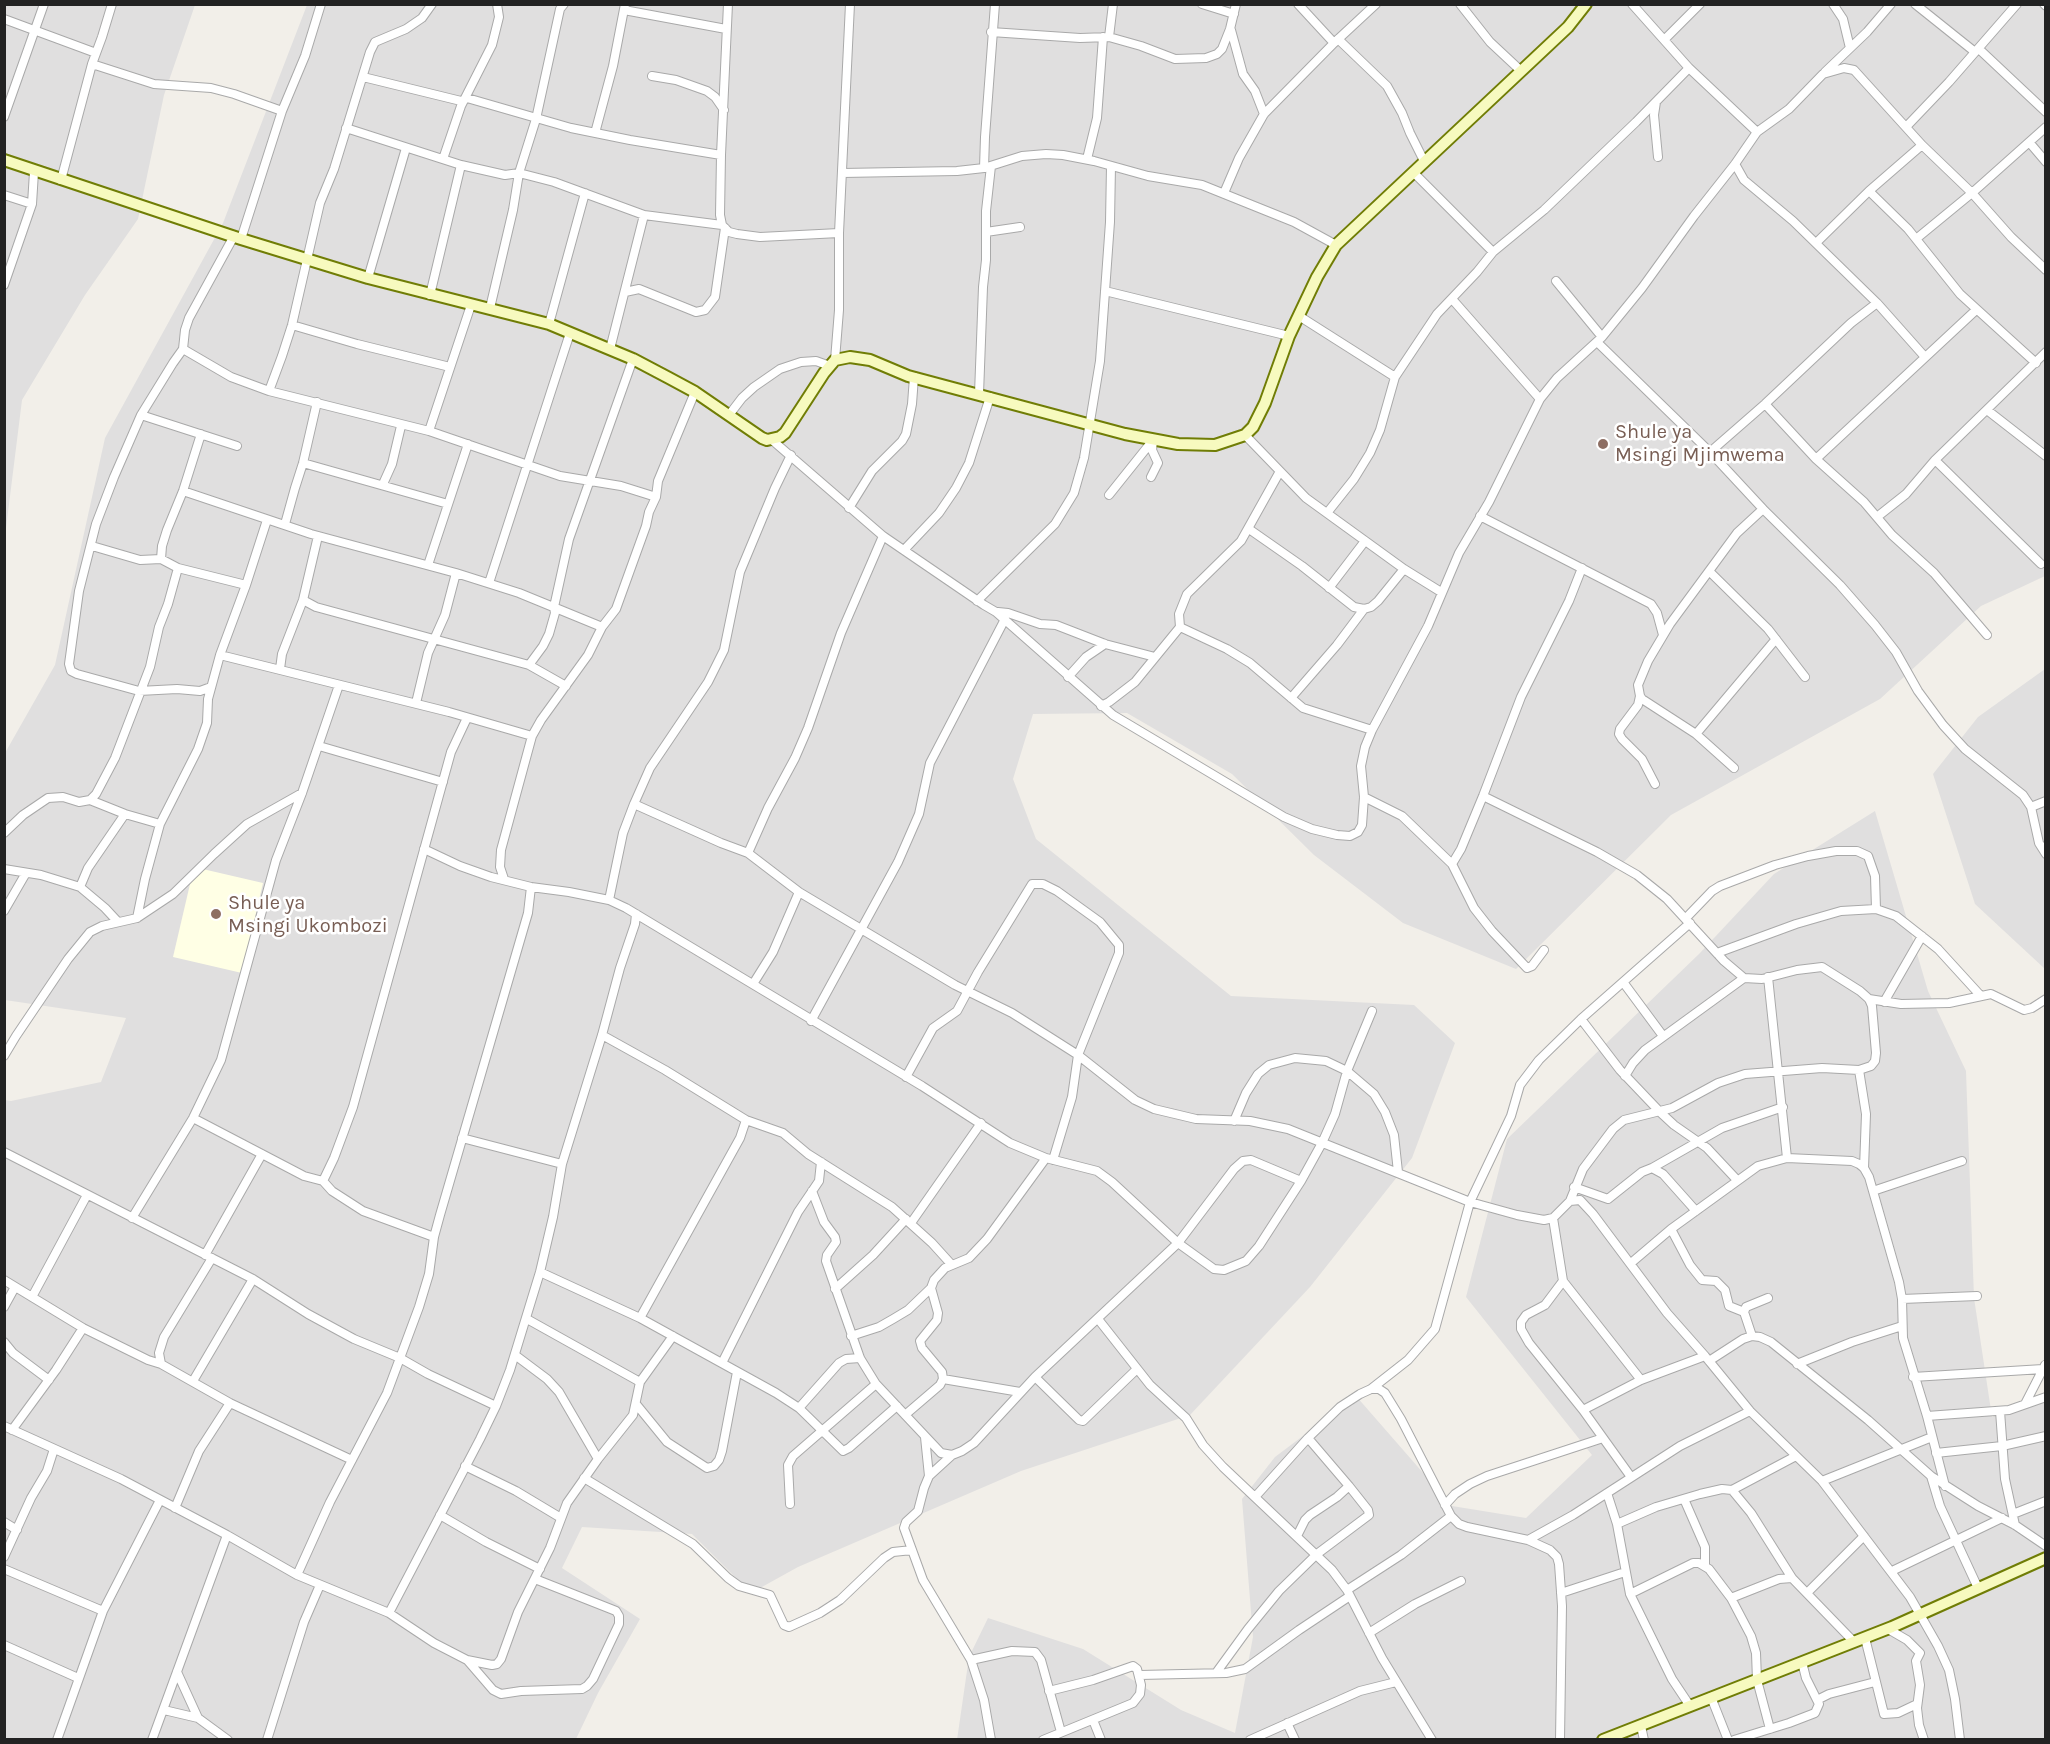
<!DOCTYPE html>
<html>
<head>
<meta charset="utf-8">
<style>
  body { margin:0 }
  #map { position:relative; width:2050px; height:1744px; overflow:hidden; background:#f2efe9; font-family:Karla,sans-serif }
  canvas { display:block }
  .frame { position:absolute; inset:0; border:6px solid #222; pointer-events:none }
</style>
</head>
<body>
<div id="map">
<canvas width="2050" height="1744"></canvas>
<div class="frame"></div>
</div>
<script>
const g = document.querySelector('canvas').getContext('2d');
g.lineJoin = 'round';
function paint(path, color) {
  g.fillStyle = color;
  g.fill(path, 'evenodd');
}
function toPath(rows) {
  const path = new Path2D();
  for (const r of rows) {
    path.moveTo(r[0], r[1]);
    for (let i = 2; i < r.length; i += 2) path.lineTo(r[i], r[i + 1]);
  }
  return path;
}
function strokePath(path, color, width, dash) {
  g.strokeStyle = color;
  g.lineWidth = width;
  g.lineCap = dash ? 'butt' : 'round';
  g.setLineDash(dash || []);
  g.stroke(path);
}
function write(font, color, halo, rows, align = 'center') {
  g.font = font + ' Karla,sans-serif';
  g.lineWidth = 5;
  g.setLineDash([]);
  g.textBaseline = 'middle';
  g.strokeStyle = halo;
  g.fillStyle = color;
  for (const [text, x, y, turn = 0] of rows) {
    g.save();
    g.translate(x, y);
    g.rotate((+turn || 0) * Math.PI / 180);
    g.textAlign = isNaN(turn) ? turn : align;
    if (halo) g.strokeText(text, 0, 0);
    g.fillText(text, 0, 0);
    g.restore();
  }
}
paint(toPath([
  [5,5,195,5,164,95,138,219,85,295,22,400,5,536],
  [307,5,2045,5,2045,576,1981,606,1880,699,1671,815,1516,969,1403,923,1314,855,1232,774,1127,713,1033,714,1013,779,1036,839,1231,996,1414,1005,1455,1043,1412,1158,1310,1287,1190,1415,1021,1471,798,1567,751,1593,692,1534,582,1527,562,1568,640,1619,598,1693,576,1739,5,1739,5,1100,11,1101,101,1082,126,1018,5,1000,5,753,55,665,105,438,223,223],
  [2045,669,2045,969,1975,904,1933,774,1978,717],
  [1875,811,1928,991,1966,1071,1974,1298,1992,1417,2045,1402,2045,1739,957,1740,969,1657,988,1618,1083,1649,1181,1710,1235,1733,1253,1637,1242,1499,1275,1457,1356,1396,1452,1506,1526,1518,1592,1455,1466,1297,1507,1139,1699,954,1774,874]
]), '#e0dfdf');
paint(toPath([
  [194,867,263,883,242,973,173,957]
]), '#ffffe5');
const street = toPath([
  [728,4,721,155,720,215,722,225,729,232,737,234,760,237,839,233],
  [1202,4,1234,14],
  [1298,4,1334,43,1376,4],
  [1460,4,1490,42,1520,70],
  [1632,4,1689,68,1757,132],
  [1833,4,1843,19,1850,48],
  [1915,4,1975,52],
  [2044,4,2046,6],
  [624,10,726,29],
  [4,19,96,53],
  [1231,30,1243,74,1255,91,1264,114],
  [991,32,1080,38,1109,37,1141,46,1175,59,1206,58,1217,54,1222,49,1230,29,1236,4],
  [1109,37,1113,4],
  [1338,39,1387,86,1402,113,1410,133,1424,161],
  [1664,40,1700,4],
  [1979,49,2046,112],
  [92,64,154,84,211,88,234,94,282,111],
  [1825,72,1867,32,1891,4],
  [652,76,676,80,707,91,715,97,724,110],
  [363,77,461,101,467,98,571,128,630,140,721,155],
  [1656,102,1654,115,1658,157],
  [4,117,44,4],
  [1906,127,1949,82,2017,4],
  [346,128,461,165,505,175,519,173,554,182,644,215,722,225],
  [595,133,613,66,625,4],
  [2029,142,2046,162],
  [443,159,461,106,492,45,499,17,497,4],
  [1087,159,1097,118,1103,37],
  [1735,164,1744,180,1793,221,1877,303,1925,357],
  [984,168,985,137,995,4],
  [1413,172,1493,252],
  [842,173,957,171,984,168,1022,156,1046,154,1063,155,1094,161,1148,176,1202,185,1294,222,1336,245],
  [61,180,92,64,102,37,112,4],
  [1869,191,1908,229,1960,294,2036,363],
  [1224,193,1239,158,1264,114,1334,43],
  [4,195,32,204],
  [986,232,1020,227],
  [241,239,282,111,305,56,321,4],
  [1916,239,1972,193,2046,127],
  [1816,243,1869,191,1922,145],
  [368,278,406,148],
  [1556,281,1602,337],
  [4,285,32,204,34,172],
  [1105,291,1289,336],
  [625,292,639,289,696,312,705,310,715,297,725,228],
  [430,295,461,165],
  [1452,299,1540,399],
  [490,308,513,210,519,173,536,119,560,9,564,4],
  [1299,316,1395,377],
  [549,324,585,193],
  [292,325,357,344,450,367],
  [1597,342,1710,452,1763,509,1840,585,1875,625,1896,652,1918,691,1943,725,1965,749,2023,795,2031,807,2039,843,2046,854],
  [183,349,231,377,269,391,429,431,560,476,621,486,656,497],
  [610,349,644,215],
  [835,360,839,310,839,233,850,4],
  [269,391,282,356,292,325,320,203,334,169,370,52,375,42,406,29,422,18,432,4],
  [979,394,983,287,986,260,986,211,991,166],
  [1765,404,1816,459,1864,502,1892,535,1934,573,1987,635],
  [1987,410,2046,456],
  [141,415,237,446],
  [729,415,742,398,754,387,780,369,801,362,816,361,830,366],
  [429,431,471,305],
  [1245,435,1306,498,1404,569,1441,592],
  [772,440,883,536,984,605,996,612,1113,715,1284,817,1312,829,1337,835,1350,836,1358,832,1362,825,1364,797,1361,766,1365,747,1372,730,1428,626,1459,553,1489,502,1540,399,1557,378,1602,337,1642,288,1694,216,1735,164,1757,132,1789,109,1823,74,1844,68,1854,70,1922,145,1972,193,2011,237,2046,270],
  [1710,452,1765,404,1851,323,1877,303],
  [1816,459,1976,310],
  [1935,460,2041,564],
  [303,463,448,504],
  [1151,477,1158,463,1152,450,1153,441],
  [383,484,392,464,401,426],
  [183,491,311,534,456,573,519,593,602,627],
  [1109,495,1153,440],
  [849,508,872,471,902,441,906,434,912,404,914,377],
  [1327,513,1354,479,1370,453,1380,430,1395,377,1437,314,1477,272,1493,252,1544,210,1636,122,1689,68],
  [1480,516,1651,604,1657,613,1663,635],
  [1877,517,1906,494,1935,460,2046,352],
  [285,524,295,488,303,463,317,402],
  [1249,529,1302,566,1354,607,1364,609,1371,607,1378,601,1404,569],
  [904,550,939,513,956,488,969,463,990,397],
  [161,559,162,546,167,530,183,491,201,434],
  [428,565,468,444],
  [178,568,246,585],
  [1710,572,1768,629,1805,677],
  [489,583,570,333],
  [1329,588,1365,541],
  [303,600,316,607,529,665,566,686],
  [977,601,1055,524,1074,493,1084,458,1100,361,1110,222,1111,166],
  [998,612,1008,613,1040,624,1056,625,1105,644,1155,657],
  [1180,627,1227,649,1250,663,1303,708,1372,730],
  [220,655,449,712,532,736],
  [529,665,543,646,549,634,555,613,554,607,569,539,633,359],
  [280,669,282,654,303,600,318,536],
  [1068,677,1086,657,1105,644],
  [211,687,200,691,177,689,139,691,77,674,71,671,69,664,79,591,96,524,114,477,141,415,173,363,183,349,185,330,189,318,234,236],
  [1640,696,1638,705,1620,729,1619,734,1622,739,1642,759,1655,784],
  [1291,698,1337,645,1364,609],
  [416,703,428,653,445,615,456,573],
  [1101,706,1109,702,1135,682,1180,627,1179,614,1187,594,1241,541,1279,473],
  [1696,734,1776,639],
  [319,746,443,782],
  [1734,768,1696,734,1642,699,1640,696,1638,685,1648,661,1670,624,1737,533,1763,509],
  [1483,796,1597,852,1637,875,1667,899,1724,961,1744,978,1762,979,1797,970,1822,967,1860,991,1869,999,1872,1006,1876,1053,1875,1061,1871,1066,1859,1070,1822,1068,1745,1074,1718,1083,1672,1108,1624,1120,1613,1129,1583,1169,1570,1201],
  [1364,797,1402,816,1452,864,1474,908,1492,931,1527,968,1532,966,1544,950],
  [90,800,125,814,160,824],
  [634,804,721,843,748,853,799,892,955,985,1012,1013,1078,1055,1135,1100,1154,1109,1196,1119,1250,1121,1288,1129,1470,1202,1517,1215,1544,1220,1553,1218,1570,1201,1580,1200,1593,1214,1667,1313,1705,1356,1750,1411,1822,1481,1910,1597,1938,1646,1949,1670,1955,1699,1960,1740],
  [2031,807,2046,801],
  [4,833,23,815,48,798,63,797,79,802,90,800,96,794,115,758,150,667,159,627,168,604,178,568,161,559,140,560,92,546],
  [424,849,460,866,491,877,531,887,569,892,609,900,626,908,922,1086,1010,1143,1046,1158,1097,1171,1112,1182,1178,1243,1214,1269,1224,1270,1246,1261,1259,1246,1301,1181,1322,1143,1335,1114,1347,1071,1372,1011],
  [748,853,768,808,795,758,808,728,841,633,883,536],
  [1452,864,1461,849,1483,796,1521,697,1569,601,1582,568],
  [4,869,41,875,80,887,105,908,118,922],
  [504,879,500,867,501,850,532,736,541,720,588,655,602,627,616,609,646,526,649,512,656,497,658,481,695,392],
  [80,887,88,868,125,814],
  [609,900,623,833,634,804,650,768,708,682,724,650,740,572,775,488,791,455],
  [4,911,26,873],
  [137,918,145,879,160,824,198,749,207,723,208,699,220,655,246,585,267,520],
  [1686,918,1712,891,1720,886,1775,865,1808,856,1836,851,1857,851,1868,856,1875,876,1876,909],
  [1717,953,1796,924,1841,911,1876,909,1896,916,1938,949,1980,995],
  [1768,977,1787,1158],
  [1623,982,1663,1036],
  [753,984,773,952,799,892],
  [1869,999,1901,1004,1949,1003,1991,994,2024,1010,2032,1008,2046,999],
  [1884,1002,1922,936],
  [1581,1019,1620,1070,1660,1112,1674,1125,1707,1148,1737,1180],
  [811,1021,898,862,919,814,930,763,1005,619],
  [602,1035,665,1070,746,1120,783,1133,808,1154,892,1207,932,1243,951,1264],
  [4,1056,16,1036,68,959,90,932,102,926,137,918,173,894,214,854,247,824,302,793],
  [1859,1070,1866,1114,1864,1168],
  [1625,1076,1633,1063,1645,1050,1744,978],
  [906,1077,933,1028,957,1011,978,972,1032,884,1043,884,1057,891,1100,922,1119,945,1119,953,1078,1055,1072,1097,1053,1160],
  [193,1118,304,1176,323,1181],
  [1234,1121,1246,1093,1258,1074,1269,1065,1295,1058,1326,1061,1347,1071,1374,1094,1385,1112,1394,1135,1398,1172],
  [462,1138,562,1164],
  [4,1152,253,1279,308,1314,354,1339,400,1358,428,1374,496,1406],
  [1652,1168,1722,1128,1783,1107],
  [1574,1187,1608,1199,1642,1172,1652,1168,1663,1174,1696,1211],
  [812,1191,824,1222,835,1237,836,1242,827,1255,826,1261,860,1358,876,1384,941,1453,952,1455,962,1451,974,1443,1035,1377,1178,1243,1234,1169,1243,1161,1251,1160,1301,1181],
  [1873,1191,1962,1161],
  [132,1218,193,1118,221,1060,276,860,302,793,339,685],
  [1553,1218,1563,1281,1641,1380],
  [911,1223,981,1123],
  [1671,1229,1690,1265,1702,1280,1716,1281,1725,1290,1729,1306,1744,1312],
  [434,1237,363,1211,332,1191,323,1181,334,1158,353,1107,451,752,467,718],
  [205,1255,262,1154],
  [212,1258,164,1337,159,1353,161,1364,230,1403,352,1460],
  [1631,1263,1671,1229,1758,1166,1787,1158,1852,1161,1859,1164,1864,1168,1869,1177,1899,1282,1902,1299,1903,1338,1927,1416,1945,1486],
  [540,1272,640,1318,776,1393,799,1408,843,1451,849,1448,897,1406],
  [4,1280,83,1328,148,1360,161,1364],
  [1563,1281,1545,1305,1526,1315,1521,1322,1521,1329,1529,1343,1583,1410,1631,1477],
  [835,1289,873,1255,906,1219],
  [32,1297,87,1195],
  [1902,1299,1977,1296],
  [4,1307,15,1287],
  [640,1318,740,1138,746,1120],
  [527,1319,640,1382],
  [1098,1319,1150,1385,1186,1418,1203,1445,1223,1467,1332,1570,1347,1590,1382,1658,1432,1740],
  [851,1336,879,1327,893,1319,908,1310,931,1288],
  [1752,1336,1744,1312,1746,1307,1768,1298],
  [4,1342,13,1353,49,1380],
  [515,1355,547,1379,559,1392,598,1459],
  [1709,1361,1743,1339,1752,1336,1760,1337,1771,1342,1868,1420,1931,1476,1978,1506,2015,1525,2046,1546],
  [722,1363,798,1212,819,1181,821,1162],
  [1797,1364,1852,1342,1902,1326],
  [1035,1377,1079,1420,1083,1421,1137,1369],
  [1913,1377,2043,1369],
  [943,1379,1020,1392],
  [193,1381,253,1279],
  [1371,1389,1408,1360,1435,1329,1470,1202,1511,1116,1520,1085,1539,1060,1581,1019,1690,923],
  [636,1404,667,1442,707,1468,714,1466,719,1460,722,1451,737,1372],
  [2025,1404,2045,1365],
  [799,1408,839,1363,846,1359,860,1358],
  [1583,1410,1641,1380,1705,1356],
  [2000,1411,2005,1479,2015,1525],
  [905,1415,940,1385,943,1379,942,1372,922,1348,920,1341,937,1320,938,1313,931,1288,934,1280,945,1268,969,1258,987,1239,1046,1158],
  [1927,1416,2009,1410,2046,1397],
  [4,1426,121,1479,227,1535,297,1575,389,1613,434,1643,467,1660,492,1665,497,1664,501,1659,518,1612,550,1548,567,1503,598,1459,633,1415,640,1382,673,1336],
  [12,1430,56,1370,83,1328],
  [925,1437,929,1476],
  [1936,1453,2002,1446,2046,1436],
  [952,1455,929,1476,924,1488,918,1511,906,1522,904,1528,923,1580,971,1660,984,1700,991,1740],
  [465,1466,516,1491,561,1518],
  [1931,1476,1940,1506,1978,1588],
  [584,1478,693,1544,728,1578,739,1586,770,1595,784,1625,789,1627,820,1613,840,1600,884,1558,893,1552,912,1550],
  [1822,1481,1932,1437],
  [1732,1490,1796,1456],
  [1607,1493,1617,1524,1630,1594,1672,1679,1690,1706],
  [1255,1497,1308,1438,1340,1407,1360,1394,1371,1389,1379,1389,1385,1393,1401,1419,1451,1516,1459,1524,1467,1527,1528,1540,1573,1515,1680,1446,1750,1411],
  [1684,1499,1705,1547,1705,1565],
  [790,1504,788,1465,793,1456,876,1384],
  [1445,1505,1455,1494,1470,1484,1487,1476,1603,1438],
  [175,1508,199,1451,230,1403],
  [2013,1514,2046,1501],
  [440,1515,486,1542,540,1569],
  [4,1522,17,1530],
  [1617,1524,1656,1507,1700,1494,1722,1489,1732,1490,1751,1513,1792,1578,1854,1642],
  [1297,1536,1305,1520,1310,1515,1337,1497,1349,1486],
  [1528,1540,1550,1550,1557,1557,1559,1564,1562,1606,1560,1740],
  [4,1557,31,1498,47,1471,54,1449],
  [4,1569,103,1611],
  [1892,1571,2002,1518],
  [297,1575,330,1502,387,1393,419,1307,429,1274,434,1237,440,1215,528,913,531,887],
  [1347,1590,1401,1555,1451,1516],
  [1561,1593,1625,1572],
  [1807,1593,1864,1536],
  [1630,1594,1693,1563,1699,1563,1709,1569,1731,1598,1751,1636,1756,1653,1757,1680,1770,1729],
  [1731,1598,1779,1579,1792,1578],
  [389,1613,480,1439,496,1406,510,1370,540,1272,553,1217,562,1164,602,1035,620,968,635,924,636,914],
  [1888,1629,1907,1640,1920,1653,1916,1661,1920,1685,1917,1708,1919,1725,1924,1740],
  [1369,1633,1415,1604,1461,1581],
  [1865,1638,1884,1714,1898,1713,1917,1704],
  [4,1645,78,1678],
  [971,1660,1012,1651,1035,1652,1041,1660,1061,1732],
  [468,1661,493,1690,501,1694,521,1691,582,1689,587,1686,593,1679,619,1624,619,1616,616,1611,535,1579],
  [177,1672,198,1718],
  [1216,1673,1248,1629,1279,1591,1317,1554,1369,1515,1368,1510,1349,1486,1308,1438],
  [1140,1675,1226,1673,1245,1669,1299,1630,1350,1596],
  [1711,1697,1728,1740],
  [1817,1700,1829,1694,1875,1682],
  [164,1710,198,1718,228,1740],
  [1093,1720,1101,1740],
  [1287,1723,1295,1740],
  [1641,1726,1644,1740],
  [57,1740,103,1611,160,1500],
  [152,1740,227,1535],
  [267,1740,304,1622,320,1585],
  [1043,1740,1133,1703,1140,1694,1141,1685,1137,1669,1133,1666,1093,1680,1049,1691],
  [1250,1740,1360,1691,1396,1682],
  [1734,1740,1789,1723,1815,1713,1819,1704,1806,1678,1802,1662]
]);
const secondary = toPath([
  [4,160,241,239,368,278,549,324,633,359,669,378,695,392,762,438,767,440,780,437,785,433,824,373,835,360,850,357,870,360,908,376,1125,434,1178,444,1215,445,1245,435,1253,427,1265,403,1289,336,1317,277,1336,245,1568,27,1586,4],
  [1603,1740,1892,1627,2046,1558]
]);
strokePath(street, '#a9a9a9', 10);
strokePath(secondary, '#707d05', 14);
strokePath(street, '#fff', 8);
strokePath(secondary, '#f7fabf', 10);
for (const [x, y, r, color] of [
  [1603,444,6,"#8d6e63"],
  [216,914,6,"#8d6e63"]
]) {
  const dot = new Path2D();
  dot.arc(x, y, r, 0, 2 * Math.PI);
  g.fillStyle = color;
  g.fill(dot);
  strokePath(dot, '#fff', 2);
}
write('20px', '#785e54', '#fff', [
  ["Shule ya",1615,432],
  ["Msingi Mjimwema",1615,455],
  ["Shule ya",228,903],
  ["Msingi Ukombozi",228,926]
], 'left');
</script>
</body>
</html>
